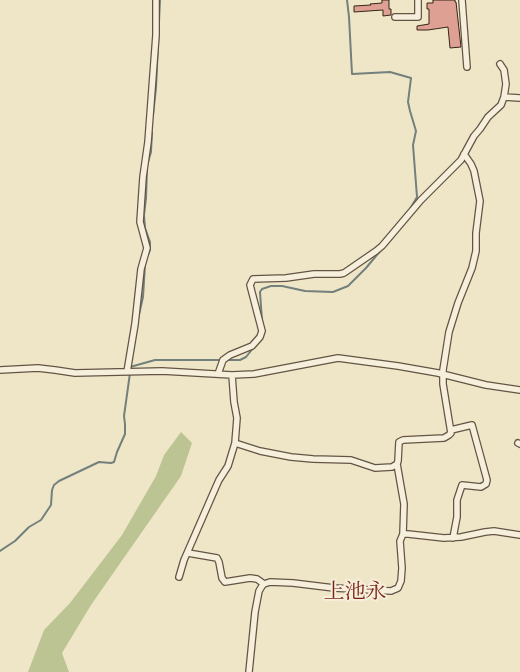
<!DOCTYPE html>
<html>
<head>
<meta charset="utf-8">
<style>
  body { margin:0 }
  canvas { display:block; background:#efe6c8 }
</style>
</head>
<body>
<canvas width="520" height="672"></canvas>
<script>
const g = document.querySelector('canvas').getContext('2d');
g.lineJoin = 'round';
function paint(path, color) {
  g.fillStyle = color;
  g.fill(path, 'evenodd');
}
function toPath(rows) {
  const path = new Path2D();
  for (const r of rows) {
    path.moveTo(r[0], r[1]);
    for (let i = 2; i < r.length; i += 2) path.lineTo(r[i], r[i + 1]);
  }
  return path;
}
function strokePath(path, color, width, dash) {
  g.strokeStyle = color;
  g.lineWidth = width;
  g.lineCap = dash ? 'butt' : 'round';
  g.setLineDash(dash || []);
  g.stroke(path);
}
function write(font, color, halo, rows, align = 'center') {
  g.font = font + ' "IM FELL French Canon","Noto Serif JP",serif';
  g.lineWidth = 4;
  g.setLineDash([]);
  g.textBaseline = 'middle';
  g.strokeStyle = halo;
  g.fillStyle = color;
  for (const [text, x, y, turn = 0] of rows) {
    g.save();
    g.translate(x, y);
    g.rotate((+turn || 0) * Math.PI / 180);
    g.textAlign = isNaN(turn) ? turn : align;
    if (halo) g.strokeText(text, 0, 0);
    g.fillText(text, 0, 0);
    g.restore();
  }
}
paint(toPath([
  [181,432,192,443,181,476,91,605,62,653,69,672,28,672,44,630,70,603,122,535,156,476,164,455]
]), '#bdc493');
strokePath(toPath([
  [347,0,349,17,352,74,390,72,411,78,408,102,410,111,416,131,413,145,417,197,410,209],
  [153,115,156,88,160,0],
  [148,162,151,152,152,132],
  [147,169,146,198,144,215,145,228,150,242,150,250,148,255],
  [138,319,143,297,145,265],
  [262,321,260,292,262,289,271,286,282,286,305,291,333,292,348,286,366,268,381,250],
  [227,360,240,360,246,357,254,347],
  [130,367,155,360,222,360],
  [0,551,15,541,29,527,41,520,51,505,52,490,54,485,59,481,99,462,111,463,114,462,117,452,125,434,125,424,124,416,130,373]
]), '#73807c', 2);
const building = toPath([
  [382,0,389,0,389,9,391,9,391,15,383,16,383,10,354,12,354,6,371,5,370,4,382,3,382,0],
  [433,0,455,0,455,2,456,2,461,47,450,48,448,27,428,30,417,30,417,26,429,24,429,9,427,9,427,3,433,3,433,0]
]);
paint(building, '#dfa094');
strokePath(building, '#352418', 1);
const minor = toPath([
  [462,0,467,67],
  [395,17,418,17,418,0],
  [504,97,520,98],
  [0,370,38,368,55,370,75,373,162,371,232,375,254,374,338,358,398,366,438,373,486,385,520,390],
  [127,372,135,324,141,269,147,248,140,222,143,177,148,142,156,35,156,0],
  [218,374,223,360,230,355,252,346,260,337,262,331,250,285,253,279,286,278,314,274,340,274,344,273,376,251,382,246,421,200,461,160,474,136,480,129,488,117,501,105,504,97,506,84,504,70,500,64],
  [451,430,472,425,487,480,486,484,481,487,462,485,457,500,457,517,453,538],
  [235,443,260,451,291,457,313,459,351,460,375,468,392,467,397,464],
  [518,443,520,444],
  [403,534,404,504,397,464,398,461,399,442,403,440,444,438,449,435,451,433,443,384,443,370,449,332,458,303,472,268,476,251,476,233,480,201,474,171,471,164,464,154],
  [188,553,217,558,219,562,222,578,225,582,250,578,257,579,264,584],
  [179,577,184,560,215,489,219,480,228,466,235,443,237,418,234,402,232,375],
  [249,672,255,612,259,591,262,586,264,584,270,582,293,583,334,588,391,591,398,588,401,581,402,568,400,541,403,534,408,534,444,538,461,537,485,532,494,531,520,535]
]);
strokePath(minor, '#645444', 8);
strokePath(minor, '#f5efdb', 5.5);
write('21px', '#7a1f14', '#f5efdb', [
  ["上池永",355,593]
]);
</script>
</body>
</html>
